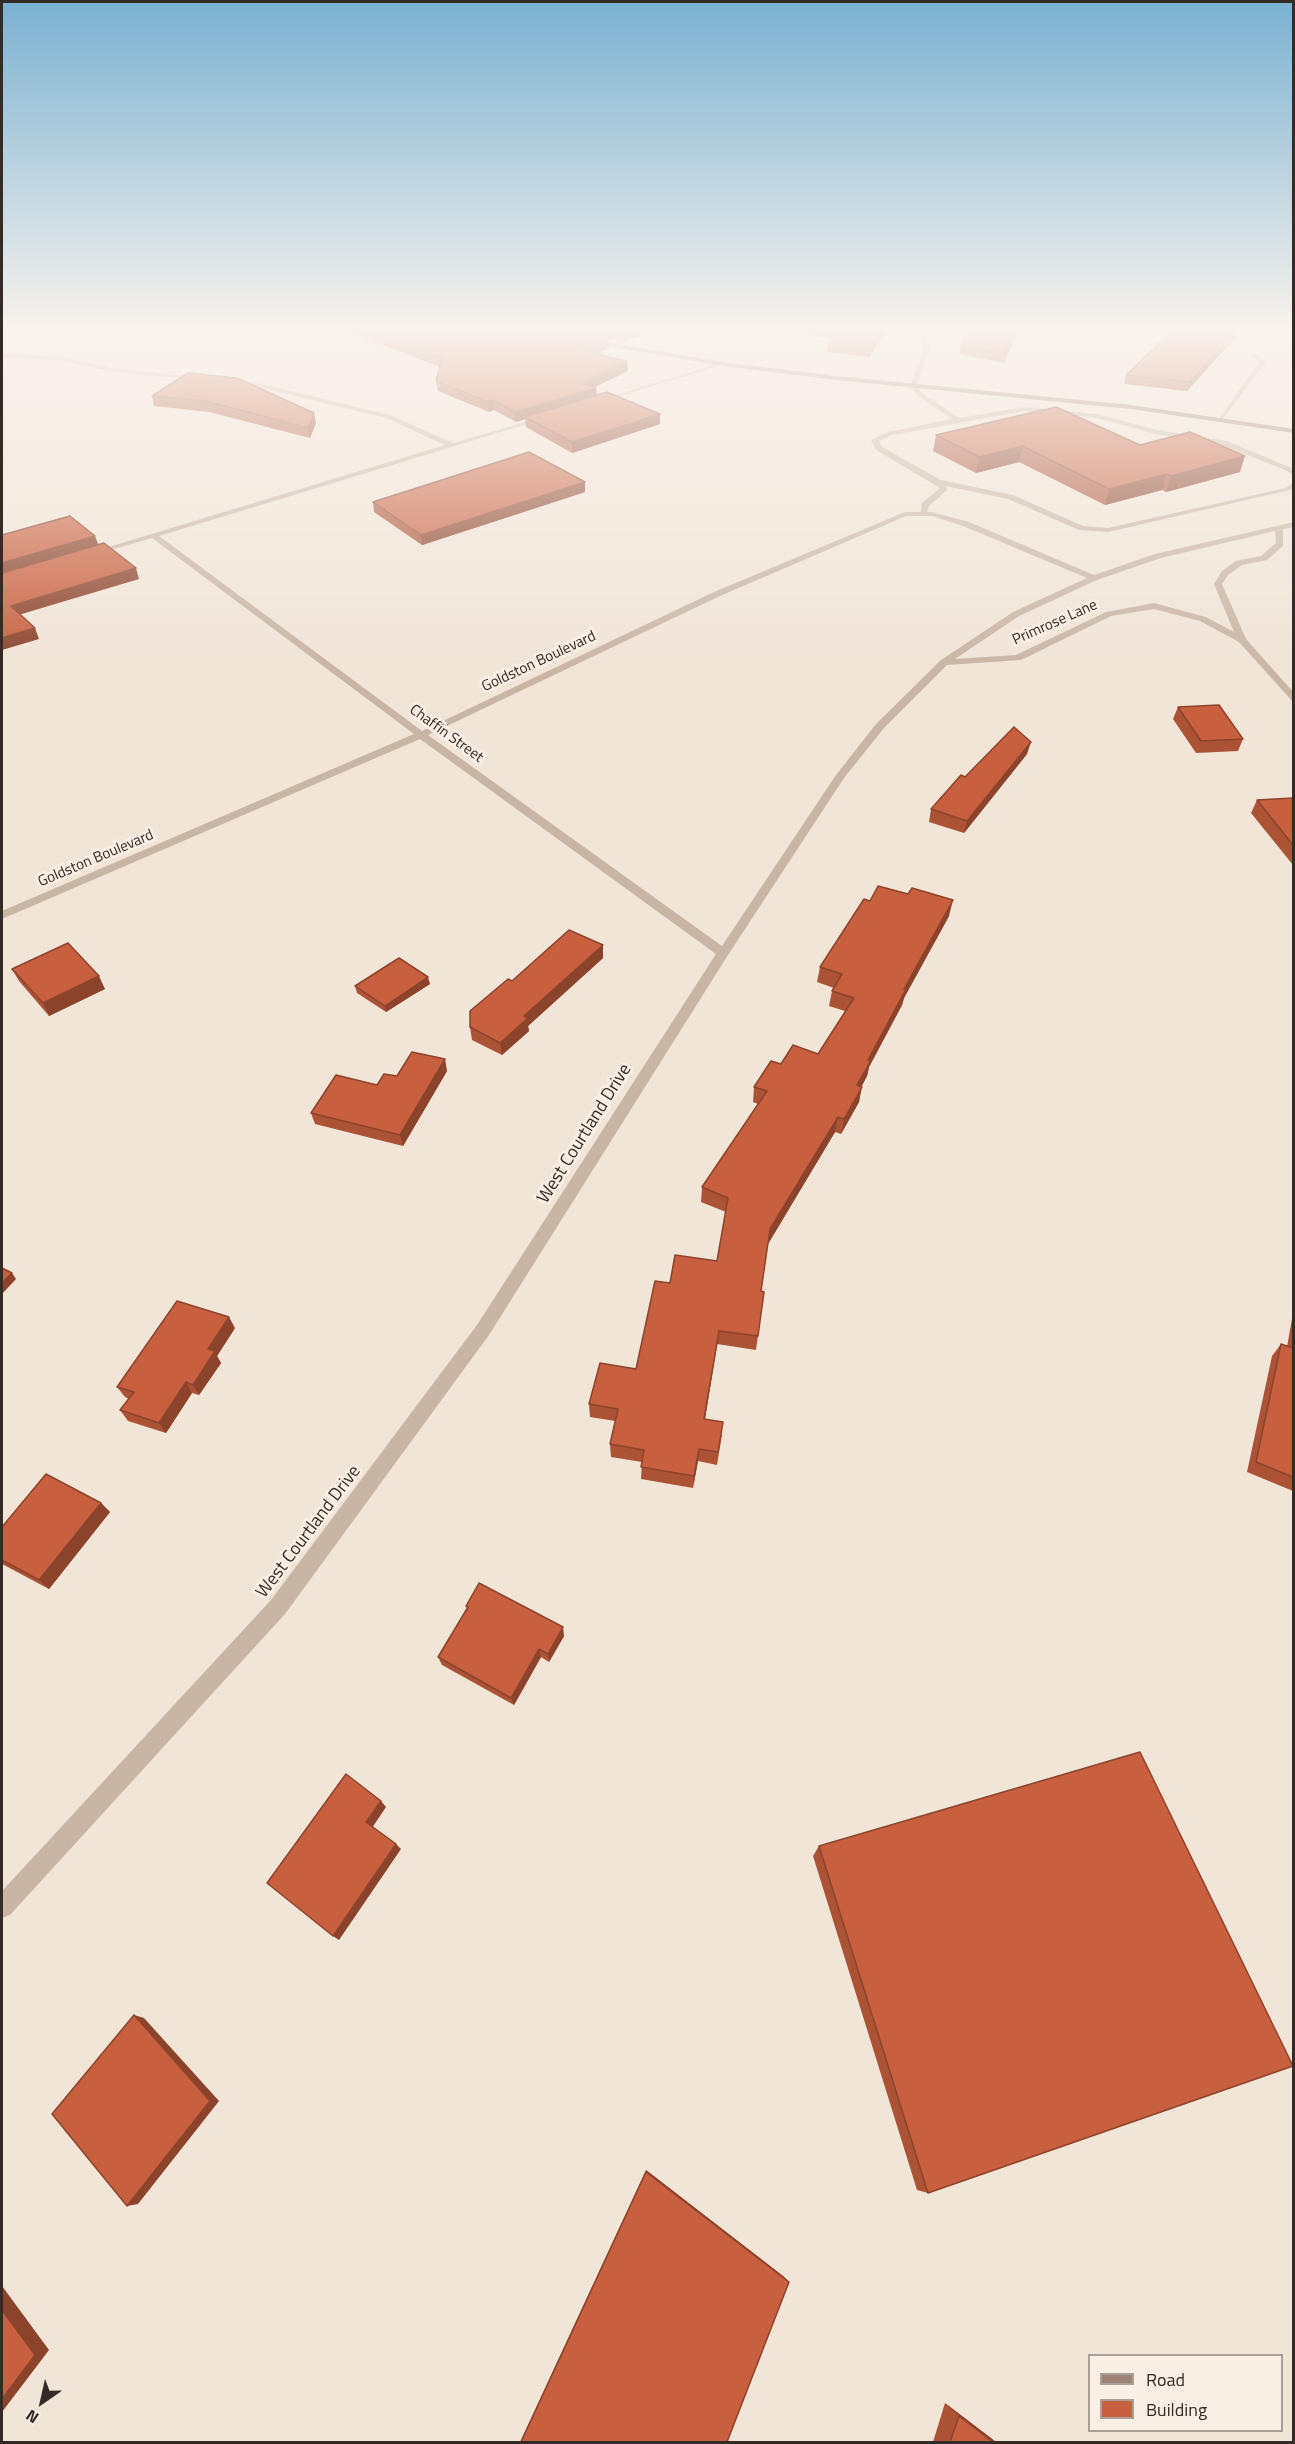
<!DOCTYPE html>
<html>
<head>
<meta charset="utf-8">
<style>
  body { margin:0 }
  #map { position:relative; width:1295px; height:2444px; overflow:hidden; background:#f1e5d8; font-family:"Titillium Web",sans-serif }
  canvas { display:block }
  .frame { position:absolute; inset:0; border:3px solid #342a26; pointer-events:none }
  .legend { position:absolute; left:1088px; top:2354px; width:195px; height:78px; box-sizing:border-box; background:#f9efe4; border:2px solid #aaa098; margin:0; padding:8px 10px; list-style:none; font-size:18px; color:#342a26 }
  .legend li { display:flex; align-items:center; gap:12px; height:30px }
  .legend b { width:30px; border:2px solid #aaa098 }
  .north { position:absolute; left:12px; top:2372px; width:60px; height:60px; -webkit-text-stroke:4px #f9efe4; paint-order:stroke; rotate:214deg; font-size:16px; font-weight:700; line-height:24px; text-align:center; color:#342a26 }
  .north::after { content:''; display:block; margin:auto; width:21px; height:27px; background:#342a26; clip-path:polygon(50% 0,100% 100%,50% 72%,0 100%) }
</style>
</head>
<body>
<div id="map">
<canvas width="1295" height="2444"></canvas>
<div class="frame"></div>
<ul class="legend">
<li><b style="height:8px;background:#9d8375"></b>Road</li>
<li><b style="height:16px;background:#c8603f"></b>Building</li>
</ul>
<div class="north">N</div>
</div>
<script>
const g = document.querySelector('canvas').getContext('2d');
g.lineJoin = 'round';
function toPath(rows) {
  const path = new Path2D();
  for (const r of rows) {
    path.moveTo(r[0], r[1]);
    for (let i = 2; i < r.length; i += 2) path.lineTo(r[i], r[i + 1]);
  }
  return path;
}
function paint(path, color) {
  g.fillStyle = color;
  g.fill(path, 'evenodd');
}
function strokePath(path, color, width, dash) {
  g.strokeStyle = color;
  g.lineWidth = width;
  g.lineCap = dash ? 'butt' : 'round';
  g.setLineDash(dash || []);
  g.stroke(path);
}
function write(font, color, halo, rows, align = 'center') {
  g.font = font + ' "Titillium Web",sans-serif';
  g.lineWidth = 6;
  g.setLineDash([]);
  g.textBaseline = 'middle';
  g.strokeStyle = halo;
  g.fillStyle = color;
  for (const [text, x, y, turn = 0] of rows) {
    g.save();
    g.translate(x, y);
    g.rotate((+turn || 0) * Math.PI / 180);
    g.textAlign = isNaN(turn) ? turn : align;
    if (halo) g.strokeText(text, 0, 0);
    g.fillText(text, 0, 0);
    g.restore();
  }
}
paint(toPath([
  [1252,354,1256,354,1266,362,1222,420,1218,420,1259,362,1252,354],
  [914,383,922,393,959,418,1025,407,1097,414,1156,430,1227,441,1294,469,1294,475,1285,470,1222,445,1155,434,1097,418,1025,411,892,435,879,441,882,447,941,480,1013,495,1083,526,1108,528,1286,488,1294,482,1294,489,1108,532,1079,530,1008,499,946,486,947,490,929,506,926,516,920,516,922,503,940,488,876,450,871,440,888,432,952,419,917,395,911,385,914,383]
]), '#c9b5a4');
paint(toPath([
  [912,330,940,330,922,333,928,340,930,348,917,385,914,387,911,385,924,348,922,341,912,330],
  [2,353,58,356,112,368,205,378,202,380,112,372,58,360,2,357,2,353],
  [720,363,725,364,598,403,593,402,720,363],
  [232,380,262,384,390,415,453,443,542,417,547,418,159,536,422,731,714,592,905,512,932,512,969,522,1094,575,1155,554,1294,522,1294,527,1283,529,1283,546,1267,560,1242,565,1228,575,1222,584,1246,639,1294,693,1294,703,1239,642,1200,621,1154,609,1111,616,1021,660,947,665,884,728,844,778,728,955,489,1335,285,1614,10,1915,2,1918,2,1891,271,1600,477,1325,716,954,420,739,2,919,2,911,414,734,152,538,93,555,89,553,445,445,386,418,262,388,230,383,232,380],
  [906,516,932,516,963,526,1087,578,1013,612,941,660,876,724,836,775,722,946,428,735,720,596,906,516],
  [1275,531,1276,543,1261,556,1236,561,1222,571,1214,584,1234,632,1206,617,1154,603,1106,612,1016,655,955,659,1019,616,1097,580,1161,558,1275,531]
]), '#c9b5a4');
paint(toPath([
  [588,339,722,362,836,376,1131,405,1294,429,1294,433,1131,409,836,380,722,366,586,342,588,339]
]), '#9d8375');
paint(toPath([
  [343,330,652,330,624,342,609,339,609,348,596,354,628,371,595,387,596,388,597,396,660,414,660,424,572,453,526,427,525,419,516,422,494,410,489,412,438,391,436,381,440,367],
  [791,330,887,330,869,357,827,352,828,342,830,339],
  [969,330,1017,330,1016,336,1004,363,959,354,961,346],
  [1236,330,1234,339,1187,391,1124,384,1126,375],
  [188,373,316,423,310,438,209,412,154,406,152,396],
  [936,435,1140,445,1240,472,1166,492,1162,490,1105,505,1019,462,976,473,933,451],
  [585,492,422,545,374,512,373,502],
  [1178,707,1243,739,1238,751,1196,753,1173,719],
  [1027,754,964,833,929,822,931,809],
  [1293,798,1293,865,1251,813,1257,800],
  [870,901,949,916,904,998,902,1005,869,1067,867,1076,861,1087,859,1102,841,1134,835,1132,768,1244,761,1292,764,1292,756,1350,717,1344,705,1419,722,1435,717,1465,698,1461,693,1488,641,1479,642,1462,611,1457,610,1444,615,1421,590,1417,589,1404,636,1369,670,1283,717,1261,726,1212,701,1202,702,1187,758,1104,753,1102,754,1087,781,1064,818,1054,845,1011,829,1006,832,991,834,988,817,982,820,967],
  [603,958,528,1026,529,1031,502,1055,472,1040,470,1027,512,981],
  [12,969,105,989,49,1016,19,981],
  [430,984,386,1012,357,993,355,986],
  [447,1071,403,1146,315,1124,311,1113,397,1076],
  [1293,1313,1293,1491,1247,1472,1272,1356,1281,1344,1287,1347],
  [235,1328,217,1356,221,1363,199,1395,192,1393,166,1433,128,1421,120,1410,129,1399,125,1397,117,1387],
  [101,1503,110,1512,49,1589,2,1564,2,1527],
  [466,1606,564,1636,549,1662,541,1657,514,1705,442,1665,438,1657,467,1609],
  [819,1846,928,2193,917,2190,813,1856],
  [646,2170,783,2276,789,2282,727,2442,520,2442],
  [945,2403,996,2442,933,2442]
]), '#ac5336');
paint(toPath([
  [630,330,652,330,624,342,623,333],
  [881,330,887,330,869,357,870,347],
  [1016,330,1016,336,1004,363,1005,354],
  [1236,330,1234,339,1187,391,1190,382],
  [609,339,609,348,581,360,581,350],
  [627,361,628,371,588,390,596,388,597,398,525,417,525,419,516,422,515,412,583,383],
  [493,400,494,410,489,412,488,402],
  [314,413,316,423,310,438,308,428],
  [660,414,660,424,572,453,572,442],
  [1023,446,1019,462,976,473,979,457],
  [1245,456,1240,472,1166,492,1171,476],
  [1167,474,1162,490,1105,505,1109,489],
  [585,482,585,492,422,545,421,535],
  [95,536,99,546,2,575,2,563],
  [136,568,139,579,15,616,11,606],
  [35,628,39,639,2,650,2,638],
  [1031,742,1027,754,964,833,967,821],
  [953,900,949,916,904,998,902,1005,869,1067,867,1076,854,1101,857,1085,868,1060,904,989],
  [603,945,603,958,528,1026,529,1031,502,1055,500,1043,524,1016],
  [99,976,105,989,49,1016,43,1003],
  [428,977,430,984,386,1012,385,1006],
  [445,1059,447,1071,403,1146,400,1135],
  [862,1087,859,1102,841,1134,844,1119],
  [838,1117,835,1132,768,1244,770,1229],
  [12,1273,16,1279,2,1294,2,1283],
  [229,1317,235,1328,217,1356,221,1363,199,1395,193,1385,208,1349],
  [719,1331,717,1344,703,1431,704,1419],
  [186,1382,192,1393,166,1433,159,1423],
  [699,1449,698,1461,693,1488,694,1476],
  [101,1503,110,1512,49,1589,39,1580],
  [563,1627,564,1636,549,1662,548,1654],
  [539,1649,541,1657,514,1705,511,1698],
  [381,1801,386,1807,372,1828,366,1822],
  [396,1844,401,1849,339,1940,333,1936],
  [134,2015,144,2018,219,2101,138,2204,127,2206],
  [646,2170,783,2276,789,2282,646,2172],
  [2,2286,49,2350,2,2412],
  [945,2403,996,2442,993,2442,959,2416]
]), '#8c432c');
const building = toPath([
  [367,330,565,330,609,339,581,350,627,361,583,383,596,388,515,412,493,400,488,402,436,381,442,358,367,330],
  [609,330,630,330,623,333,609,330],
  [835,330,881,330,870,347,828,342,837,330,835,330],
  [969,330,1016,330,1005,354,961,346,969,330],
  [1173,330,1236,330,1190,382,1126,375,1173,330],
  [188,373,237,378,314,413,308,428,206,401,152,396,188,373],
  [607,392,660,414,572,442,525,417,607,392],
  [1056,407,1140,445,1190,432,1245,456,1171,476,1167,474,1109,489,1023,446,979,457,936,435,1056,407],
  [529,452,585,482,421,535,373,502,529,452],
  [70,516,95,536,2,563,2,535,70,516],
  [104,543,136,568,11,606,35,628,2,638,2,573,104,543],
  [1219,705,1243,739,1201,741,1178,707,1219,705],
  [1014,727,1031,742,967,821,931,809,961,775,965,777,1014,727],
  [1293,798,1293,845,1257,800,1293,798],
  [878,886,908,894,912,888,953,900,904,989,906,989,868,1060,871,1060,857,1085,862,1087,844,1119,838,1117,770,1229,761,1291,764,1292,758,1336,719,1331,704,1419,723,1422,718,1452,699,1449,694,1476,641,1467,644,1450,610,1444,618,1409,589,1404,600,1363,636,1369,655,1281,670,1283,675,1255,717,1261,728,1198,702,1187,767,1091,754,1087,771,1061,781,1064,793,1045,818,1054,854,998,832,991,842,974,820,967,864,899,870,901,878,886],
  [569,930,603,945,524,1016,528,1018,500,1043,470,1027,470,1011,508,979,512,981,569,930],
  [68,943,99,976,43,1003,12,969,68,943],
  [399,958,428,977,385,1006,355,986,399,958],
  [412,1052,445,1059,400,1135,311,1113,336,1075,377,1085,384,1074,397,1076,412,1052],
  [2,1268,12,1273,2,1283,2,1268],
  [177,1301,229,1317,208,1349,215,1351,193,1385,186,1382,159,1423,120,1410,134,1392,117,1387,177,1301],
  [1281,1344,1293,1348,1293,1477,1256,1462,1281,1344],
  [46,1474,101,1503,39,1580,2,1560,2,1527,46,1474],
  [479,1583,563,1627,548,1654,539,1649,511,1698,438,1657,468,1607,466,1606,479,1583],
  [1140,1752,1293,2066,928,2193,819,1846,1140,1752],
  [346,1774,381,1801,366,1822,396,1844,333,1936,267,1883,346,1774],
  [134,2015,210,2101,127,2206,52,2114,134,2015],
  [646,2172,789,2282,727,2442,521,2442,646,2172],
  [2,2310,35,2355,2,2399,2,2310],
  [959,2416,993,2442,950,2442,959,2416]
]);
paint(building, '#c8603f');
strokePath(building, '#8c432c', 1.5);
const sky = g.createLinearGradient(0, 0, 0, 672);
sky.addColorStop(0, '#7ab1d1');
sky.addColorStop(0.49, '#f9f3ed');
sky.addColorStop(1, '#f9f3ed00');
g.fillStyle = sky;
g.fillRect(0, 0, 1295, 672);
write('15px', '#342a26', '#f9efe4', [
  ["Primrose Lane",1055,623,-24],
  ["Goldston Boulevard",539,662,-25],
  ["Chaffin Street",446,734,36],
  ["Goldston Boulevard",96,859,-23]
]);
write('18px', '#342a26', '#f9efe4', [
  ["West Courtland Drive",585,1134,-58],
  ["West Courtland Drive",309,1532,-53]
]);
</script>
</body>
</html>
